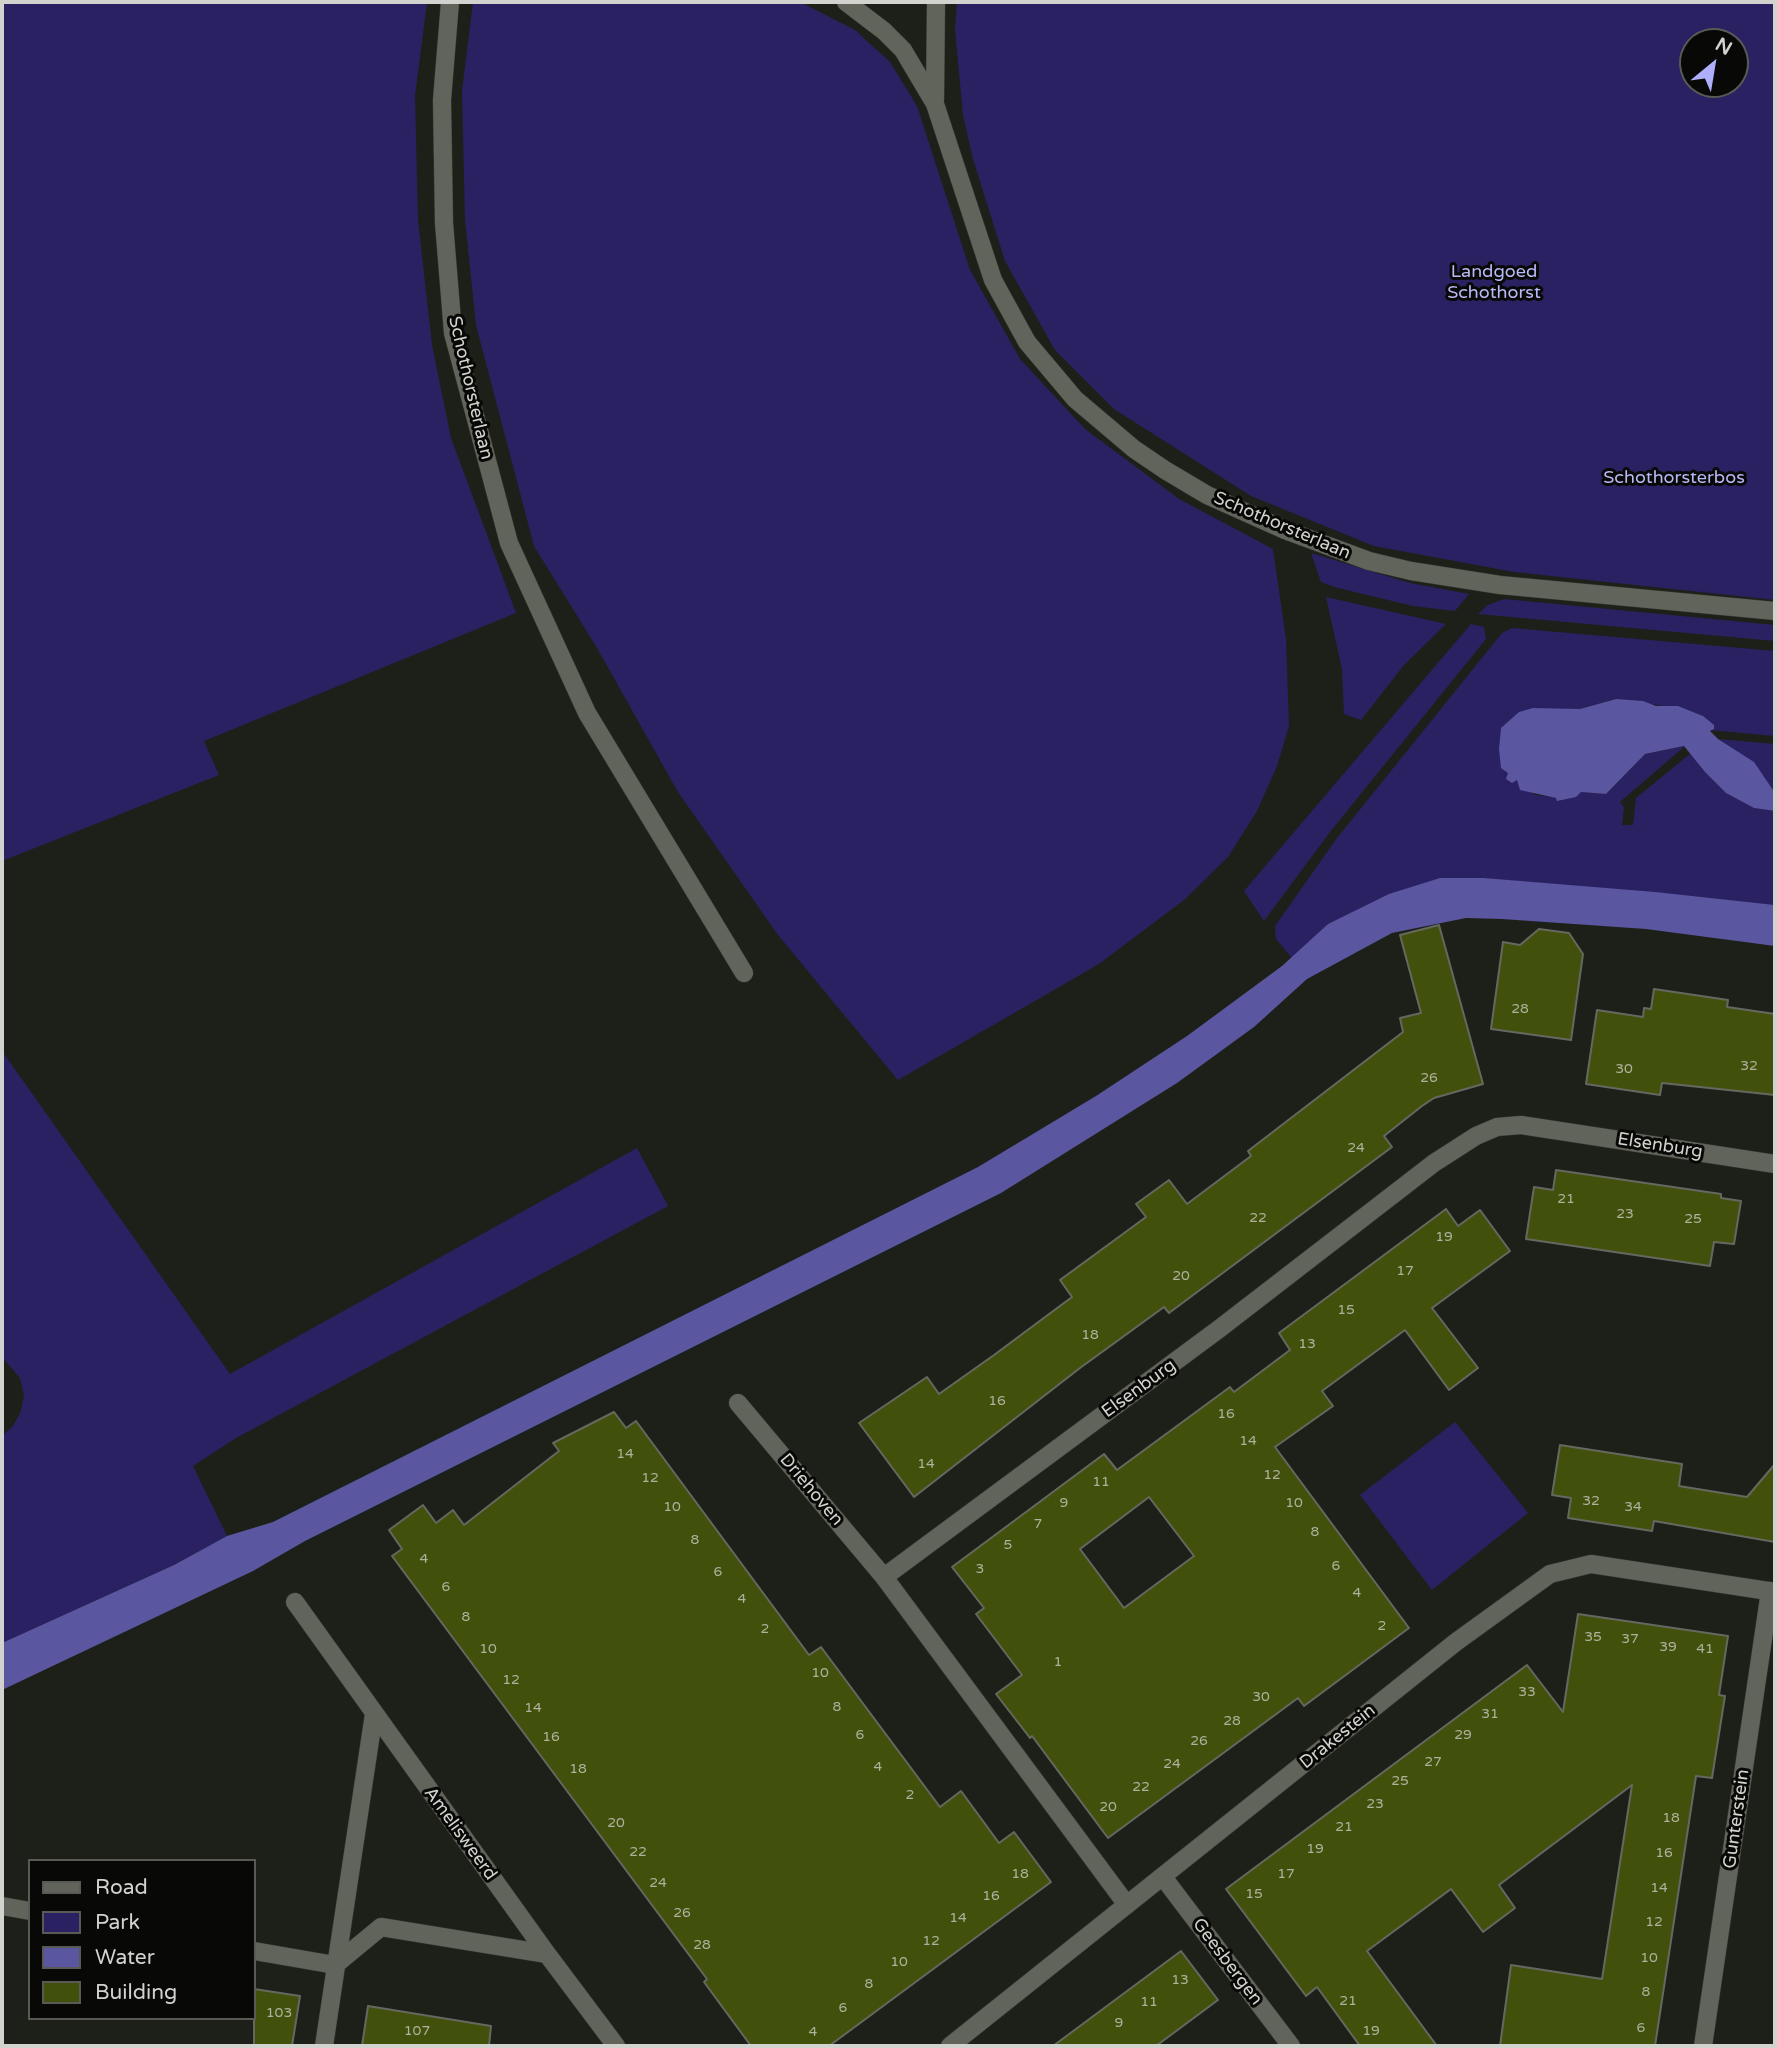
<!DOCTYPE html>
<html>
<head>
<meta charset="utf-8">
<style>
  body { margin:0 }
  #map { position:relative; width:1777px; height:2048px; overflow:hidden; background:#1d2018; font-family:"Varela Round",sans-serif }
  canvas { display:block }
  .frame { position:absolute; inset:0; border:4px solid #d2d3ce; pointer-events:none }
  .legend { position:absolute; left:28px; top:1859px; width:228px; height:161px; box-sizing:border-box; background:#080906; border:2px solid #595a56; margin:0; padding:9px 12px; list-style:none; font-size:21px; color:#d2d3ce }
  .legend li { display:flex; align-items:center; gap:14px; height:35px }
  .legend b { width:35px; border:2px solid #595a56 }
  .north { position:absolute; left:1679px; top:28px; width:70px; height:70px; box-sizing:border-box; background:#080906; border:2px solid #595a56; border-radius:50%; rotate:30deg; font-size:19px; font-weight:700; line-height:28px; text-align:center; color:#d2d3ce }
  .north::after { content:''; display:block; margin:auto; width:24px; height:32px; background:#aeaefa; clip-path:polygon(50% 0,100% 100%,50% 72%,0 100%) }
</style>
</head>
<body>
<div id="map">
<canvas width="1777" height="2048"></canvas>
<div class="frame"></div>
<ul class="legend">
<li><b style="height:9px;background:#61645b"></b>Road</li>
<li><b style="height:19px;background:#2a2163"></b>Park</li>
<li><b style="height:19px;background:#5a56a0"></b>Water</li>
<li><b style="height:19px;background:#41510c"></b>Building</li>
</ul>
<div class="north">N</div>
</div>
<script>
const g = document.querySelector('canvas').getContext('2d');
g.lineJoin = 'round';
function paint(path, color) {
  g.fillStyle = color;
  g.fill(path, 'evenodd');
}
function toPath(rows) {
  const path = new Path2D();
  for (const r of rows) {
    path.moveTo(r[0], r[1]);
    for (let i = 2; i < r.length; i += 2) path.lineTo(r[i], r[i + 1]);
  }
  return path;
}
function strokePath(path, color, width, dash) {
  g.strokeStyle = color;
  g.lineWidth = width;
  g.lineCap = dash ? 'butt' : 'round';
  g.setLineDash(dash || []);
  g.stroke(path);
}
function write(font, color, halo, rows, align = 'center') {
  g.font = font + ' "Varela Round",sans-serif';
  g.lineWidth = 6;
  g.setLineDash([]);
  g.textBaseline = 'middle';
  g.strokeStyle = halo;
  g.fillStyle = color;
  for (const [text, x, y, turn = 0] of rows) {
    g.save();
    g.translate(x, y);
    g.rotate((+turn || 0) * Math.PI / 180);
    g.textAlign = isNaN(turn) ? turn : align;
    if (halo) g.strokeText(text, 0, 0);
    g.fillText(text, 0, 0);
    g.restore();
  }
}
paint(toPath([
  [2,2,427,2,415,96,418,220,432,345,451,438,516,613,204,741,219,775,2,861],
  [473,2,800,2,855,30,890,62,917,106,970,270,1020,359,1085,429,1179,499,1273,549,1286,639,1289,726,1277,766,1257,811,1228,857,1184,900,1099,964,898,1080,778,935,678,792,597,648,534,546,476,325,465,220,462,91],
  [957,2,1775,2,1775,600,1514,572,1374,546,1251,496,1114,409,1055,350,1005,261,973,159,963,115,955,30],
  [1693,42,1735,42,1735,84,1693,84],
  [1311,553,1410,583,1469,594,1455,611,1413,606,1334,587,1321,582],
  [1326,597,1446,624,1404,665,1361,720,1344,714,1342,669],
  [1504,599,1775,625,1775,641,1478,614,1488,605],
  [1471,624,1484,627,1486,639,1330,832,1264,921,1244,891],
  [1512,628,1775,651,1775,736,1710,730,1703,716,1684,709,1616,699,1580,709,1559,709,1508,773,1535,795,1562,798,1581,792,1606,794,1645,754,1685,746,1620,802,1624,807,1622,825,1633,825,1636,798,1691,753,1705,772,1726,793,1754,808,1775,811,1775,905,1484,878,1328,924,1292,958,1276,939,1275,926,1337,838,1502,633],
  [1718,739,1775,744,1775,793,1756,768],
  [2,1051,230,1374,637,1148,668,1206,236,1438,193,1466,227,1536,174,1565,2,1643,2,1436,13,1426,21,1411,24,1395,20,1378,2,1357],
  [1455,1422,1528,1513,1432,1590,1360,1495]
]), '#2a2163');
paint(toPath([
  [1616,699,1643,701,1656,706,1678,706,1703,716,1714,725,1714,729,1710,731,1718,739,1754,762,1775,793,1775,811,1754,808,1726,793,1705,772,1684,746,1645,754,1606,794,1581,792,1576,797,1557,801,1556,798,1520,790,1517,780,1512,783,1506,779,1508,773,1501,768,1499,749,1501,728,1519,712,1533,708,1580,709],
  [1440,878,1484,878,1655,892,1775,905,1775,946,1646,929,1502,919,1466,918,1392,933,1307,979,1254,1027,1177,1083,1001,1193,305,1541,253,1571,2,1690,2,1643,174,1565,227,1536,273,1522,978,1167,1096,1096,1187,1036,1282,966,1328,924,1389,894]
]), '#5a56a0');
const building = toPath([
  [1439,925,1483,1084,1434,1098,1422,1106,1384,1136,1392,1147,1169,1313,1164,1307,1080,1368,914,1497,859,1423,927,1377,939,1394,994,1355,1072,1297,1060,1280,1146,1217,1136,1204,1169,1180,1187,1204,1251,1156,1248,1151,1403,1032,1400,1018,1421,1013,1400,935,1439,925],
  [1539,929,1569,933,1583,954,1571,1040,1491,1029,1503,942,1520,945,1539,929],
  [1654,989,1728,1000,1727,1007,1775,1014,1775,1095,1662,1083,1660,1095,1586,1084,1597,1010,1643,1017,1644,1008,1651,1009,1654,989],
  [1556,1170,1721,1194,1721,1198,1741,1201,1734,1244,1714,1242,1710,1266,1526,1239,1534,1187,1553,1190,1556,1170],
  [1446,1209,1458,1226,1480,1210,1510,1251,1432,1308,1478,1368,1449,1390,1405,1330,1322,1391,1333,1406,1275,1447,1409,1628,1304,1706,1298,1698,1108,1838,1032,1736,1030,1738,996,1694,1022,1675,976,1614,984,1608,952,1567,1104,1454,1117,1470,1230,1387,1234,1392,1290,1350,1279,1333,1446,1209],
  [1149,1497,1194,1556,1124,1608,1080,1549,1149,1497],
  [614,1412,626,1428,636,1421,809,1655,821,1647,940,1807,961,1791,999,1843,1014,1832,1051,1882,829,2046,751,2046,704,1982,707,1979,392,1556,402,1549,389,1530,423,1505,436,1523,453,1510,464,1525,559,1451,553,1443,614,1412],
  [1560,1445,1682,1464,1679,1486,1747,1497,1775,1464,1775,1542,1654,1521,1652,1531,1568,1518,1571,1498,1552,1495,1560,1445],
  [1578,1614,1728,1636,1719,1695,1725,1696,1712,1778,1696,1776,1655,2046,1500,2046,1511,1965,1602,1979,1632,1785,1499,1885,1515,1908,1483,1932,1451,1889,1367,1951,1437,2046,1360,2046,1317,1987,1306,1996,1226,1889,1527,1665,1563,1712,1578,1614],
  [1181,1951,1218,2000,1156,2046,1053,2046,1181,1951],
  [254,1989,300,1996,292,2046,254,2046,254,1989],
  [368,2006,491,2026,489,2046,362,2046,368,2006]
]);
paint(building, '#41510c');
strokePath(building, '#656860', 2);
const service = toPath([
  [450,2,442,100,444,223,453,333,509,543,587,713,744,973]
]);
const minor = toPath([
  [846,2,884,31,903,50,935,104,993,280,1027,342,1075,399,1134,449,1165,470,1207,495,1285,530,1369,561,1411,571,1500,585,1775,611],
  [935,100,936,2],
  [738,1403,884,1577],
  [295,1602,547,1954],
  [1163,1877,1291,2046],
  [1127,1905,884,1577,1219,1329,1434,1163,1476,1136,1497,1127,1521,1125,1775,1164],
  [2,1906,30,1911],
  [254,1951,335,1965,381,1927,547,1954,616,2046],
  [324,2046,374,1714],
  [950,2046,1456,1642,1550,1574,1591,1564,1775,1592],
  [1703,2046,1770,1591]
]);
strokePath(service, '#383934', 19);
strokePath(minor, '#383934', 19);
strokePath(service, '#61645b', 18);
strokePath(minor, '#61645b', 18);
write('14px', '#aeb29e', null, [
  ["28",1520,1009],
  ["32",1749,1066],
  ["30",1624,1069],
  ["26",1429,1078],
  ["24",1356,1148],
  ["21",1566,1199],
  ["23",1625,1214],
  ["22",1258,1218],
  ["25",1693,1219],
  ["19",1444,1237],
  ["17",1405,1271],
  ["20",1181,1276],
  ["15",1346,1310],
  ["18",1090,1335],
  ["13",1307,1344],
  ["16",997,1401],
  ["16",1226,1414],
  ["14",1248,1441],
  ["14",625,1454],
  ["14",926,1464],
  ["12",1272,1475],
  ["12",650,1478],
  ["11",1101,1482],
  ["32",1591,1501],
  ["9",1064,1503],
  ["10",1294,1503],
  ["10",672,1507],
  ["34",1633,1507],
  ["7",1038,1524],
  ["8",1315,1532],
  ["8",695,1540],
  ["5",1008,1545],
  ["4",424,1559],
  ["6",1336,1566],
  ["3",980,1569],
  ["6",718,1572],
  ["6",446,1587],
  ["4",1357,1593],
  ["4",742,1599],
  ["8",466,1617],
  ["2",1382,1626],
  ["2",765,1629],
  ["35",1593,1637],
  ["37",1630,1639],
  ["39",1668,1647],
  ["10",488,1649],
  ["41",1705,1649],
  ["1",1058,1662],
  ["10",820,1673],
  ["12",511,1680],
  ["33",1527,1692],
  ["30",1261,1697],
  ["8",837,1707],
  ["14",533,1708],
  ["31",1490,1714],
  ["28",1232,1721],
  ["6",860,1735],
  ["29",1463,1735],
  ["16",551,1737],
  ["26",1199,1741],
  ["27",1433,1762],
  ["24",1172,1764],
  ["4",878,1767],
  ["18",578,1769],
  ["25",1400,1781],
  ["22",1141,1787],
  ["2",910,1795],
  ["23",1375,1804],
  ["20",1108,1807],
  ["18",1671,1818],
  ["20",616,1823],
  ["21",1344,1827],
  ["19",1315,1849],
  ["22",638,1852],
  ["16",1664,1853],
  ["18",1020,1874],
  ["17",1286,1874],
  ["24",658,1883],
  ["14",1659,1888],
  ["15",1254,1894],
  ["16",991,1896],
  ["26",682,1913],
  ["14",958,1918],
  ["12",1654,1922],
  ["12",931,1941],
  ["28",702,1945],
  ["10",1649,1958],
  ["10",899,1962],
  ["13",1180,1980],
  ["8",869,1984],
  ["8",1646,1992],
  ["21",1348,2001],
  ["11",1149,2002],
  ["6",843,2008],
  ["103",279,2013],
  ["9",1119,2023],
  ["6",1641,2028],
  ["107",417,2031],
  ["19",1371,2031],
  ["4",813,2032]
]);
write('18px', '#b8b9f7', '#080906', [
  ["Landgoed",1494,272],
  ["Schothorst",1494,293],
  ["Schothorsterbos",1674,478]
]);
write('18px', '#d2d3ce', '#080906', [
  ["Schothorsterlaan",470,388,77],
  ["Schothorsterlaan",1282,526,23],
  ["Elsenburg",1660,1146,9],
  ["Elsenburg",1139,1389,-36],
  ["Driehoven",811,1490,50],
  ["Drakestein",1338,1737,-39],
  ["Gunterstein",1737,1819,-82],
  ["Amelisweerd",460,1834,54],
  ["Geesbergen",1227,1962,53]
]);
</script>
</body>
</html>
